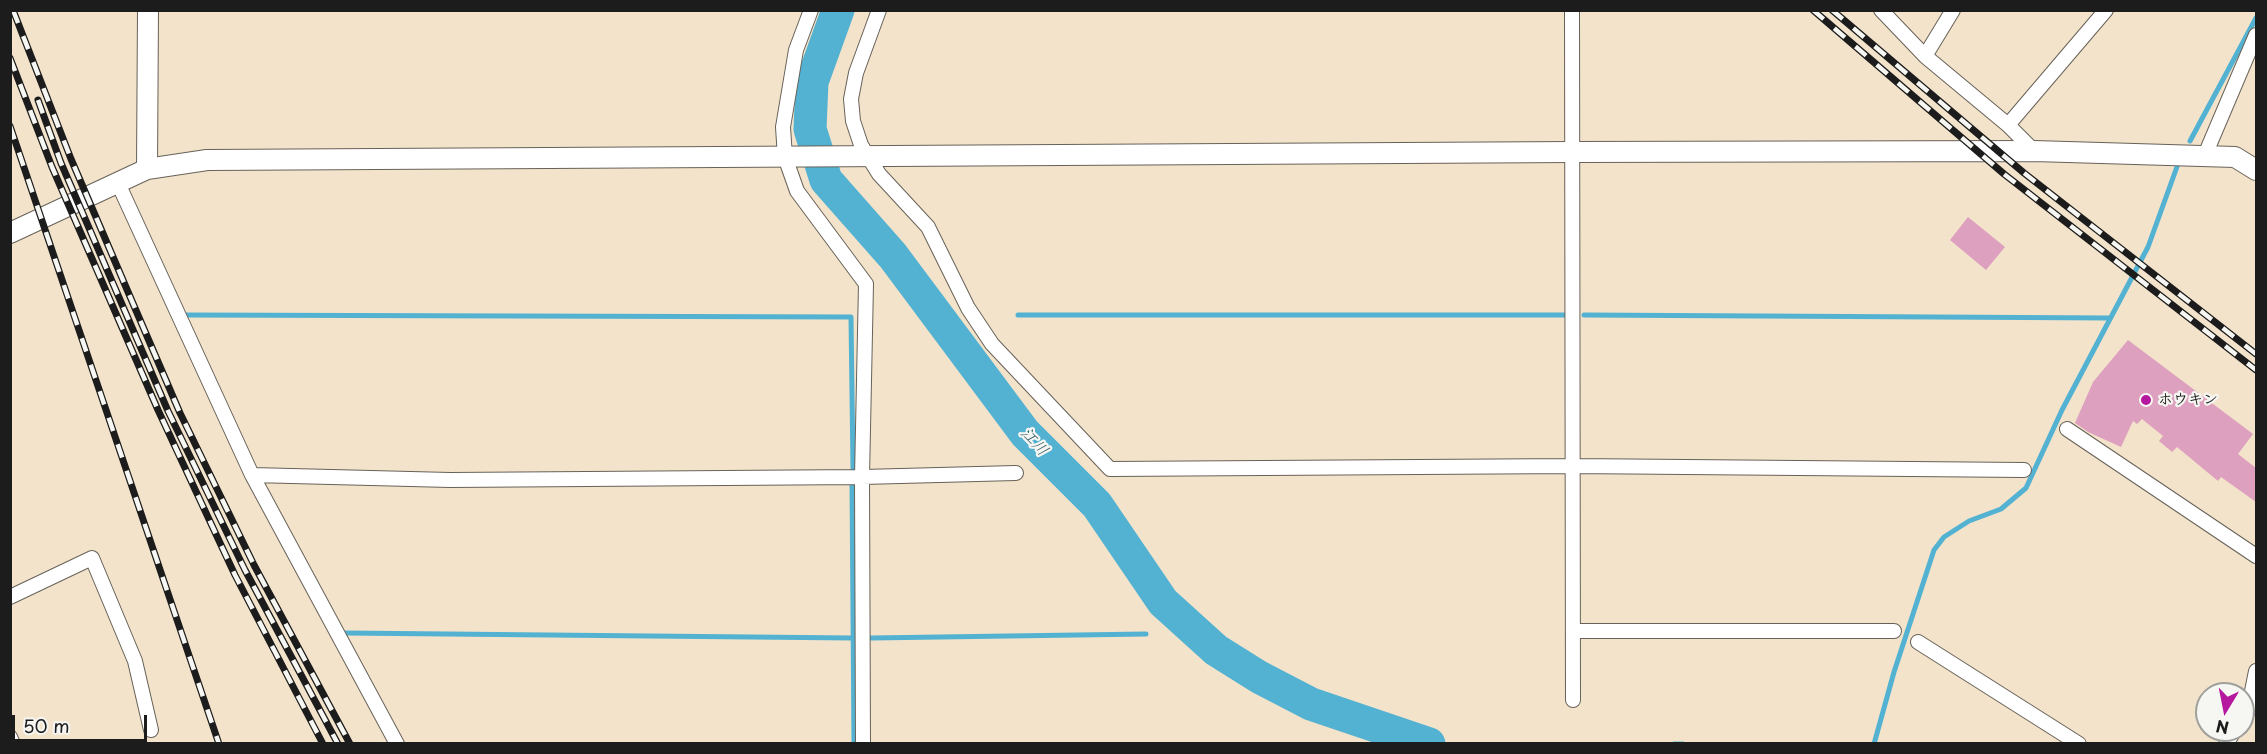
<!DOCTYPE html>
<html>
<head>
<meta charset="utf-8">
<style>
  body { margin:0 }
  #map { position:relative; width:2267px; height:754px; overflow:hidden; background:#f3e3cb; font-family:"Playpen Sans",sans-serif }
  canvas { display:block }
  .frame { position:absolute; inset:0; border:12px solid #1c1c1c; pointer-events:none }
  .north { position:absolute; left:2195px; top:682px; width:60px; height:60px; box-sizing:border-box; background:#f6f6f2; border:2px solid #9f9f9c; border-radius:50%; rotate:190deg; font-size:16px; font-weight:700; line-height:24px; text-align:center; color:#1c1c1c }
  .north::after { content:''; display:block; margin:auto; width:21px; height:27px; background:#b5179e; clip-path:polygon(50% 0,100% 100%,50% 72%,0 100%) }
  .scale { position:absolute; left:12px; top:715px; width:135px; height:27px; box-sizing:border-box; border:3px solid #1c1c1c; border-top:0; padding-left:8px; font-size:18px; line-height:21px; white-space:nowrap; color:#1c1c1c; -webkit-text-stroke:4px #f6f6f2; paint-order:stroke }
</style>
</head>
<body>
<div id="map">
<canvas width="2267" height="754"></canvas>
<div class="frame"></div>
<div class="north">N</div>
<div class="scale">50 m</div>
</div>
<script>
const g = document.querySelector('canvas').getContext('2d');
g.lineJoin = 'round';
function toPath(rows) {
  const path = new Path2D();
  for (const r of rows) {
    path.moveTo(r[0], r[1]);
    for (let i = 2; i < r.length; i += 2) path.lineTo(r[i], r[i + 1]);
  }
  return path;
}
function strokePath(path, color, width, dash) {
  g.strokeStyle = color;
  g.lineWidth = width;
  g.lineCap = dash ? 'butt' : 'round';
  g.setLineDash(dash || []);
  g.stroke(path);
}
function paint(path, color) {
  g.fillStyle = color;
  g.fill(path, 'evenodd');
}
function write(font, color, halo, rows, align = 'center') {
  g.font = font + ' "Playpen Sans","Klee One",sans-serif';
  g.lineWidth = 4.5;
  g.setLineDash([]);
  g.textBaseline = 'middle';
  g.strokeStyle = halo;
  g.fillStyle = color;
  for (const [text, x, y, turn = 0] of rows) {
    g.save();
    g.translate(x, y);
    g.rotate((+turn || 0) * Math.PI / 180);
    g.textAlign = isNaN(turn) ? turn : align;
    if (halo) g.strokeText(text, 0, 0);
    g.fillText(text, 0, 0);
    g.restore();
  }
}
strokePath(toPath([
  [2190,141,2256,18],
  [185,315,851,317,853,469],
  [1018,315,1566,315],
  [1584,315,2110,318],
  [852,483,854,744],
  [345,633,853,638],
  [871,638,1146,634],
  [1674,744,1683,744],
  [1874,744,1894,672,1934,550,1944,537,1969,521,2001,509,2026,488,2062,410,2148,247,2178,164]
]), '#53b2d2', 5);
strokePath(toPath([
  [838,10,812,82,810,129,826,180,893,256,1025,433,1097,505,1163,602,1216,650,1259,677,1311,704,1429,744]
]), '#53b2d2', 33);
paint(toPath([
  [1968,217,2005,247,1986,270,1950,240],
  [2128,340,2253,434,2238,454,2256,468,2256,502,2221,477,2218,481,2177,447,2172,452,2159,441,2163,436,2142,419,2137,424,2133,421,2121,447,2088,432,2075,423,2093,382]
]), '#dda0bf');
const street = toPath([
  [811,10,796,50,783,127,785,157,797,191,866,284,862,477,863,744],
  [879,10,856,73,851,99,853,121,861,145,879,174,928,227,968,308,992,344,1110,469,1573,466,2024,470],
  [1572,10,1573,700],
  [1881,10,1925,56,2008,125,2034,151],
  [1925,56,1953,10],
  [2008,125,2106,10],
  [2205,155,2256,35],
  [117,181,252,475,397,744],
  [2067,429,2256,556],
  [252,475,450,480,862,477,1016,473],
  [10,597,92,558,135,661,151,730],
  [1573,631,1894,631],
  [1918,642,2079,744],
  [2243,718,2248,711,2256,671],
  [10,737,13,744],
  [2226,744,2235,730]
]);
const secondary = toPath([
  [147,169,148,10],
  [10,233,147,169,207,160,1572,152,2034,151,2235,157,2256,170]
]);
strokePath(street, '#676259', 16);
strokePath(secondary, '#676259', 22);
strokePath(street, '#fff', 14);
strokePath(secondary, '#fff', 20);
const rail = toPath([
  [13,10,71,159,180,413,254,565,350,744],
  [1813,10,2004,174,2256,370],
  [1832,10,2024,173,2256,354],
  [10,58,52,167,158,410,235,575,323,744],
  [38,100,61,163,168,411,245,570,338,744],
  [10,126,219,744]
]);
strokePath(rail, '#1c1c1c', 7);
strokePath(rail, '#f6f6f2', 4.5, [14]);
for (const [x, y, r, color] of [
  [2146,400,6,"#b5179e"]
]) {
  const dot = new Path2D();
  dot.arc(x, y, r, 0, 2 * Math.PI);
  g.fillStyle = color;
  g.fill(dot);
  strokePath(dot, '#f6f6f2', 2);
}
write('bold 15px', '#1c1c1c', '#f6f6f2', [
  ["ホウキン",2158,400]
], 'left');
write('italic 16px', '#325865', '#f6f6f2', [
  ["江川",1034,442,47]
]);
</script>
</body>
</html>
